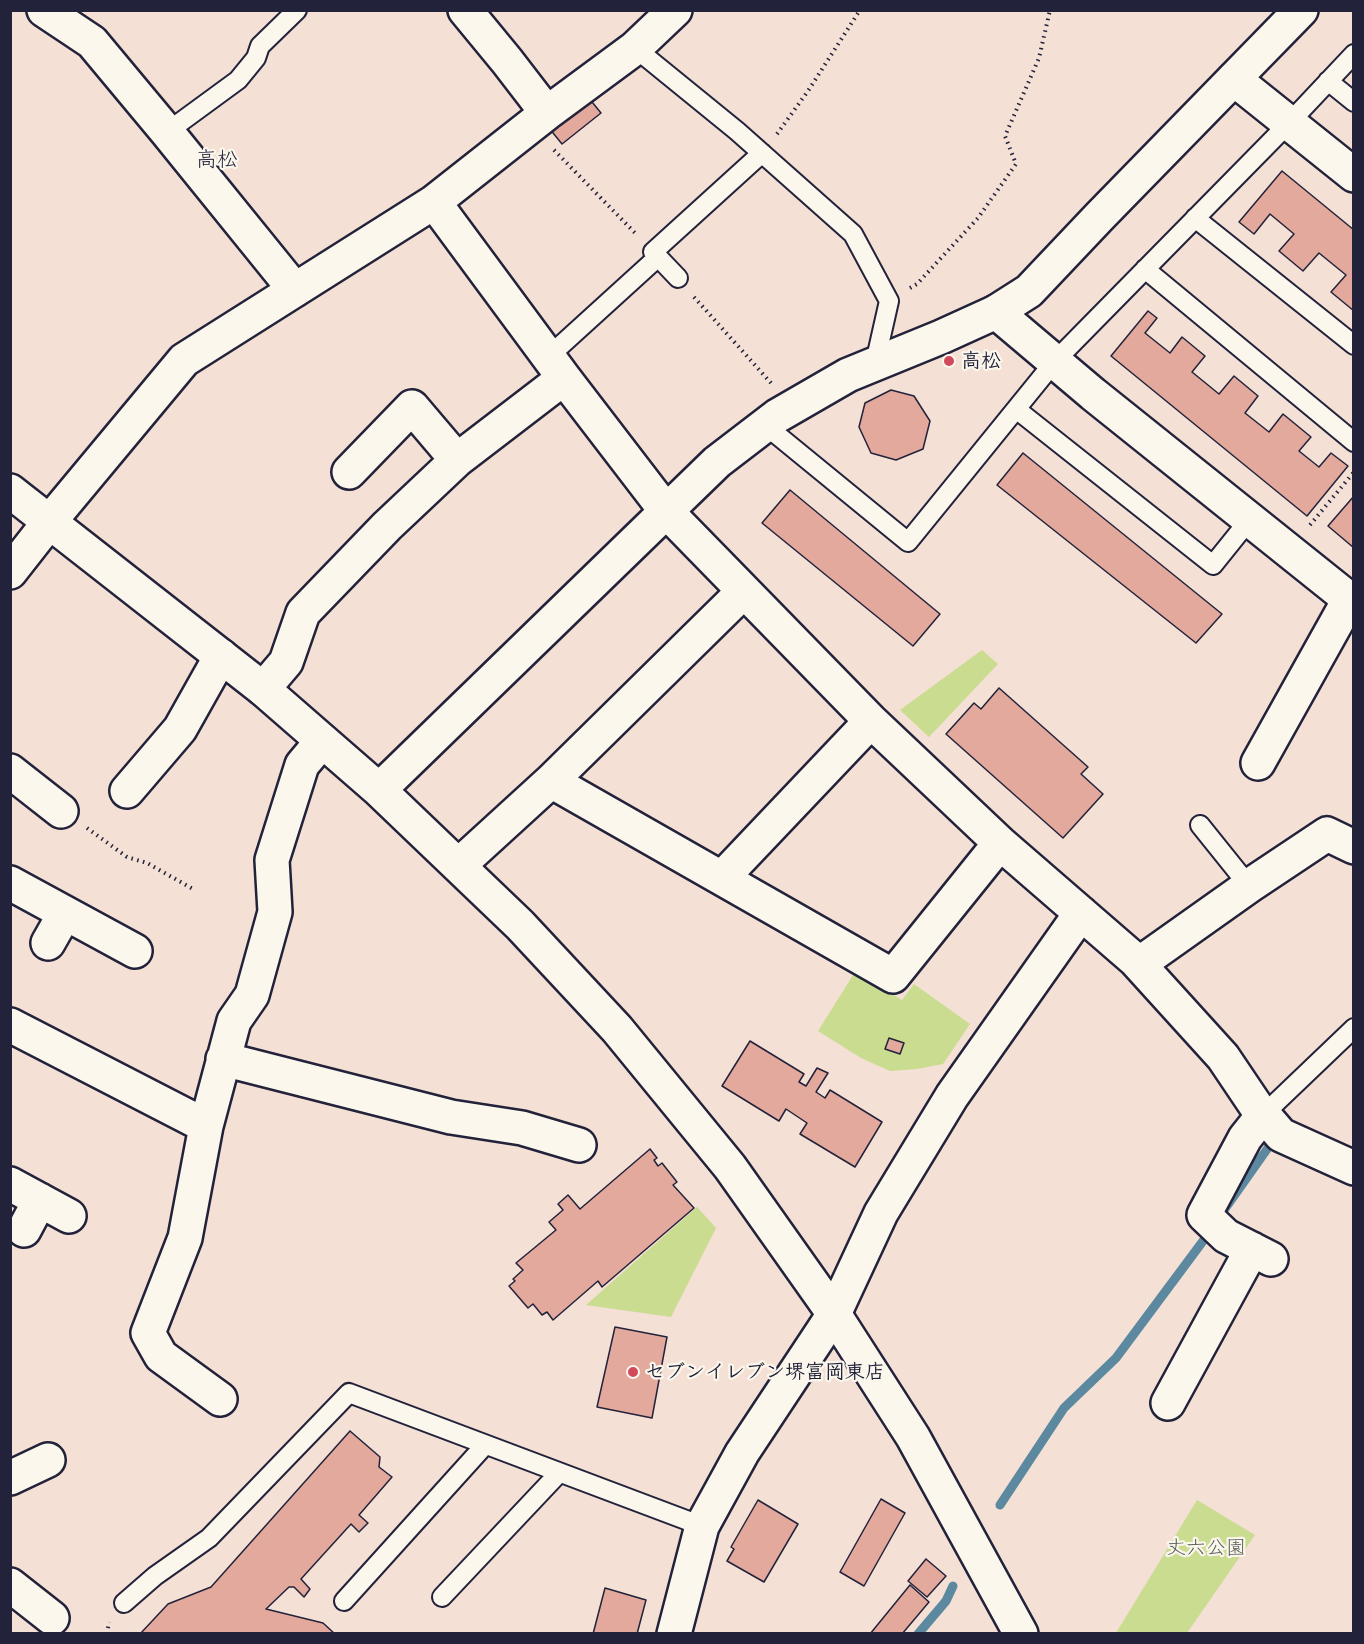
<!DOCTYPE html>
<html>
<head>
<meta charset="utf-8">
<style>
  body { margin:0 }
  #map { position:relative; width:1364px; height:1644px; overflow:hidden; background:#f4e0d4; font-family:"Playpen Sans",sans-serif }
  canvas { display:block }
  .frame { position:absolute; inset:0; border:12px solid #22223b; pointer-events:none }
</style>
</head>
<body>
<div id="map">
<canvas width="1364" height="1644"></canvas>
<div class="frame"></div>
</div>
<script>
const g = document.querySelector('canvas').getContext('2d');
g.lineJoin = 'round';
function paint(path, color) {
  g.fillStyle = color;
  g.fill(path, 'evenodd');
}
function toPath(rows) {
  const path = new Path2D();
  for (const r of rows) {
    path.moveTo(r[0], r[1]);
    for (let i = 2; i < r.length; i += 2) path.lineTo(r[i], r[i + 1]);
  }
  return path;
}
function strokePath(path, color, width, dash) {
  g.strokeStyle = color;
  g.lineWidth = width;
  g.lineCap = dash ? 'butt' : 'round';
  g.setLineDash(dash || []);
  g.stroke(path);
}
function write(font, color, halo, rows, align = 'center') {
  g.font = font + ' "Playpen Sans","Klee One",sans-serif';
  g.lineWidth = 4.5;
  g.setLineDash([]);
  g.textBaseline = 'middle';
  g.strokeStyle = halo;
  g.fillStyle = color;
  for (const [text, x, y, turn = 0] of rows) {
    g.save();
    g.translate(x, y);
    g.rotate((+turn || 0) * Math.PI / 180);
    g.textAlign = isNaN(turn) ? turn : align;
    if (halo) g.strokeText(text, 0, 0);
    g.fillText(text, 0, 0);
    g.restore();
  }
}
paint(toPath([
  [982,650,998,664,929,737,900,710],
  [855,972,902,1000,914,984,970,1024,943,1064,917,1069,890,1071,861,1058,818,1031],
  [697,1207,716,1228,671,1317,586,1305],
  [1197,1500,1255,1535,1187,1633,1116,1633]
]), '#c9dc90');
strokePath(toPath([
  [1222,1213,1270,1145],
  [1000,1505,1064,1408,1116,1358,1206,1237],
  [918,1634,946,1601,953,1586]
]), '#5c89a0', 9);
const building = toPath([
  [588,97,601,113,562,144,549,128,588,97],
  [1282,171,1354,230,1354,311,1331,292,1346,275,1319,253,1303,271,1279,251,1294,234,1270,214,1254,234,1239,222,1282,171],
  [1148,311,1157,318,1145,333,1170,353,1182,337,1205,356,1192,372,1219,394,1234,376,1258,396,1245,413,1269,432,1283,414,1311,437,1299,451,1319,467,1331,453,1348,466,1307,516,1111,356,1148,311],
  [891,390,914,396,930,421,923,449,896,460,871,453,859,427,865,403,891,390],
  [1023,453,1222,614,1196,643,997,485,1023,453],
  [790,490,940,614,913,646,762,523,790,490],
  [1354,496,1354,548,1328,526,1354,496],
  [999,688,1088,767,1081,774,1103,794,1063,838,946,734,974,703,981,709,999,688],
  [889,1038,904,1043,900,1054,885,1049,889,1038],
  [750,1041,804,1074,799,1082,806,1086,817,1068,828,1073,816,1092,825,1098,830,1090,882,1122,855,1167,800,1134,807,1123,786,1109,779,1121,722,1086,750,1041],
  [650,1149,657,1158,654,1160,658,1166,662,1163,677,1182,673,1185,694,1208,602,1287,598,1281,553,1320,547,1312,542,1315,533,1304,528,1308,509,1286,515,1281,513,1279,523,1270,516,1263,556,1230,549,1222,563,1210,558,1204,568,1195,580,1209,650,1149],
  [615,1327,667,1337,652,1418,597,1407,615,1327],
  [350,1431,380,1457,379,1467,392,1477,359,1515,368,1523,359,1532,351,1524,301,1579,310,1589,304,1597,294,1587,289,1587,266,1609,323,1623,335,1634,140,1634,168,1604,211,1587,350,1431],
  [881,1499,905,1513,864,1586,840,1572,881,1499],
  [758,1500,798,1524,764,1582,727,1561,734,1549,731,1547,758,1500],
  [926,1559,946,1576,927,1597,908,1581,926,1559],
  [910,1585,929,1602,902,1634,870,1634,910,1585],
  [605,1588,646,1600,637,1634,593,1634,605,1588]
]);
paint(building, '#e2a99c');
strokePath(building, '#22223b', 1.5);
const lane = toPath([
  [635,48,737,131,853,234,889,301,875,363],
  [1328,81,1354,102],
  [167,132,238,80,256,58,260,46,297,10],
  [1195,218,1354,345],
  [653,252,762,153],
  [1145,269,1354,442],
  [548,357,658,257,678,278],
  [1016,409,1213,565,1250,519],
  [765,425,908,542,1055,361,1289,123,1354,54],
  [1200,825,1249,886],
  [1264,1114,1354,1028],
  [442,1597,559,1473],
  [344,1601,485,1445],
  [124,1603,155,1576,209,1538,349,1393,702,1526]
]);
const street = toPath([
  [44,10,92,42,167,132,295,290],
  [465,10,507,61,547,113],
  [1234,79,1354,175],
  [434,202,564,378,666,511,871,721,1000,843,1135,960,1223,1057,1256,1106,1281,1135,1354,1168],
  [996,312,1093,394,1354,603],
  [349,472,412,407,457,460],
  [10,572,50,521,184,360,434,202,547,113,635,48,675,10],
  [263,689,286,662,303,613,387,526,457,460,564,378],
  [1258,763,1349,600],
  [10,771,61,811],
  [551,781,893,976,1000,843],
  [127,791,180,729,221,656],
  [459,865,551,781,744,591],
  [722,878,871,721],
  [10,883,135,951],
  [48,943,65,913],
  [1139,964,1249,886,1327,834,1354,847],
  [10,1025,206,1126],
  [223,1059,451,1117,522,1128,579,1145],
  [1264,1114,1245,1138,1204,1215,1226,1236,1271,1259],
  [10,1184,69,1216],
  [24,1230,40,1200],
  [220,1399,161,1356,148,1333,185,1238,206,1126,234,1021,252,995,275,912,272,860,302,765,322,741],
  [1168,1403,1252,1249],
  [10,1478,48,1460],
  [10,1585,52,1618],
  [674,1634,702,1526,742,1453,834,1314,881,1213,952,1096,1081,913]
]);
const secondary = toPath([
  [10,491,263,689,379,790,520,925,617,1029,730,1167,834,1314,913,1437,1021,1634],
  [379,790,717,462,777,416,848,375,941,337,996,312,1029,291,1100,216,1301,10]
]);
strokePath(lane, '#22223b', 22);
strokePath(street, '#22223b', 38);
strokePath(secondary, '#22223b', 38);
strokePath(toPath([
  [777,134,808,91,860,10],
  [554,150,637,235],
  [910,288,917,284,978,218,1016,164,1005,136,1039,58,1050,10],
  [694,297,771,383],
  [1310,525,1354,472],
  [87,828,127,857,147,863,193,889],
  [107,1634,109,1622]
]), '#22223b', 4, [1.5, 4.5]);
strokePath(lane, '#fbf7ec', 18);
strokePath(street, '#fbf7ec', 33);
strokePath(secondary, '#fbf7ec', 33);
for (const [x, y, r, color] of [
  [949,361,6,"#d1495b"],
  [633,1372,6,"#d1495b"]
]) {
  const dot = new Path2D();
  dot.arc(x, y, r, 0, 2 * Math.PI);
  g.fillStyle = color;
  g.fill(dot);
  strokePath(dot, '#fbf7ec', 2);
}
write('bold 20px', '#22223b', '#fbf7ec', [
  ["高松",961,361],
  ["セブンイレブン堺富岡東店",645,1372]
], 'left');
write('20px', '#545a54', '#fbf7ec', [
  ["丈六公園",1206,1548]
]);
write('21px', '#22223b', '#fbf7ec', [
  ["高松",217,160]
]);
</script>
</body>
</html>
